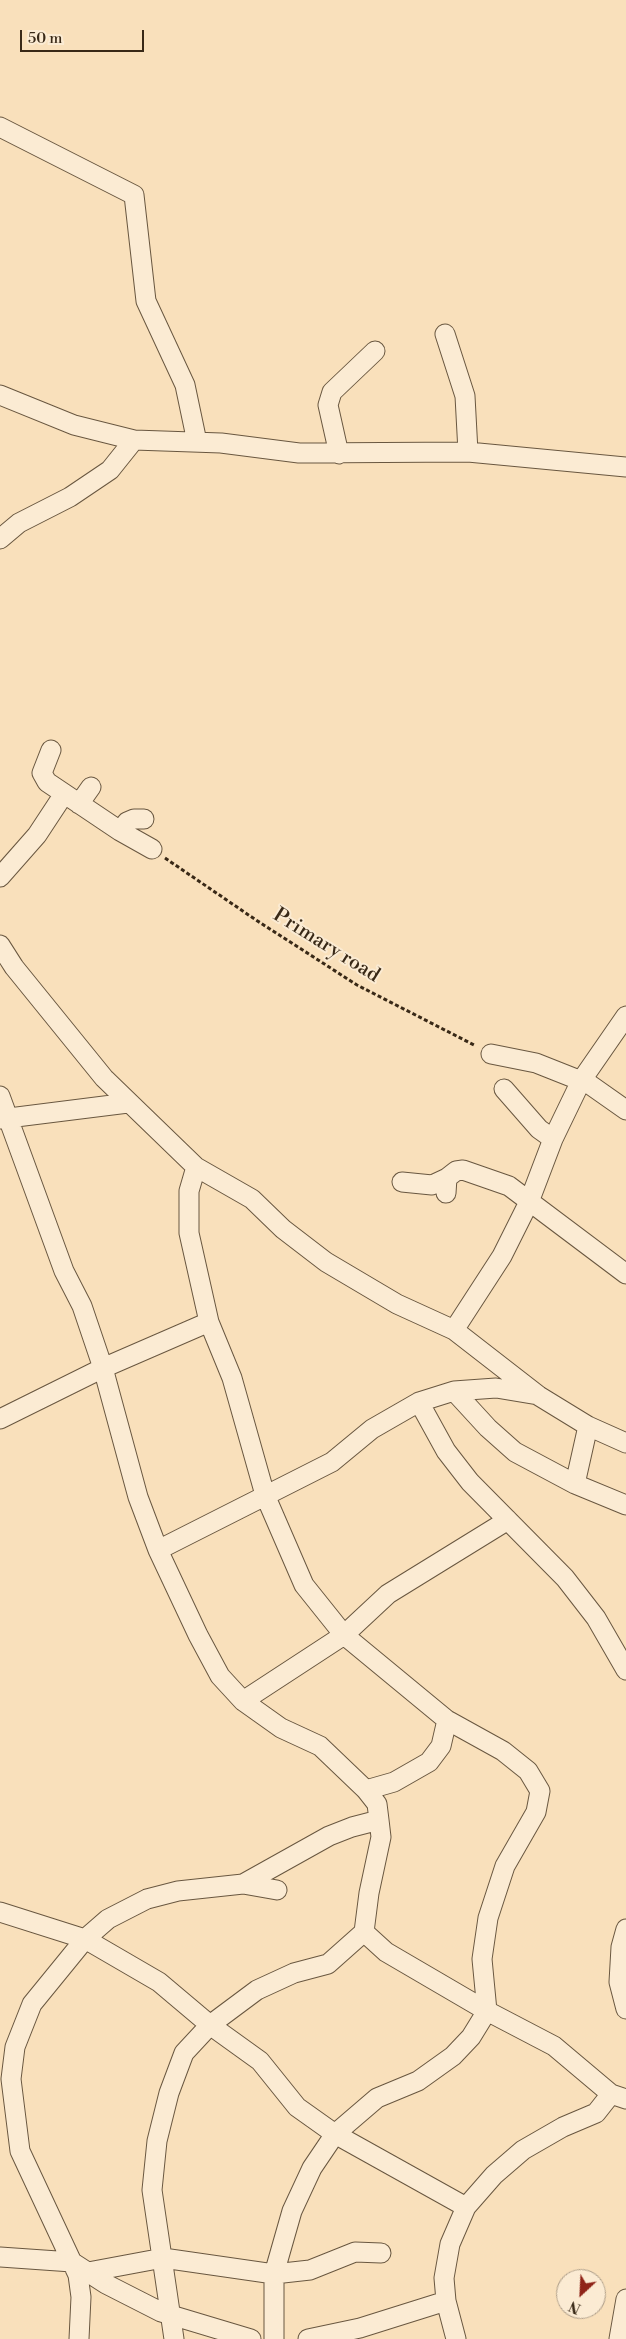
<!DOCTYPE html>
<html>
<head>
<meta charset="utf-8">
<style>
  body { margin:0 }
  #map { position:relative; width:626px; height:2339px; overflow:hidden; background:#f9e0bb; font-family:"Libre Bodoni",serif }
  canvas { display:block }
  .north { position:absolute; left:556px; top:2269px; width:50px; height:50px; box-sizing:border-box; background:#fbebd3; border:1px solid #ad9d88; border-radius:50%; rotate:205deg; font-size:14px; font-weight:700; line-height:20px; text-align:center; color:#392917 }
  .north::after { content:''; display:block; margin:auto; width:18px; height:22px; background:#8f2418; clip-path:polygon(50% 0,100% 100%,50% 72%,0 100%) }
  .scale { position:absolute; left:20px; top:30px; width:124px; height:22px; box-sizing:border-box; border:2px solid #392917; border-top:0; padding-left:6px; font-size:15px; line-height:18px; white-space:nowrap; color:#392917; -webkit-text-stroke:4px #fbebd3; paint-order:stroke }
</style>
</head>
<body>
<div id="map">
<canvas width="626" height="2339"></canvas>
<div class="north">N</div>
<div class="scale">50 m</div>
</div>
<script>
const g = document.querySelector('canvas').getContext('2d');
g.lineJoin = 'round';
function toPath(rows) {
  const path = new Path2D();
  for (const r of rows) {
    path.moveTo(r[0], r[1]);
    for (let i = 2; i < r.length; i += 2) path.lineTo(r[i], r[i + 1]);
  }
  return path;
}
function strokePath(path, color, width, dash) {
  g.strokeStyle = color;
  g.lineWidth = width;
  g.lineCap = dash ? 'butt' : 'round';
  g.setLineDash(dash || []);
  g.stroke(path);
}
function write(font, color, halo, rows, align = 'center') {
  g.font = font + ' "Libre Bodoni",serif';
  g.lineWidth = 4;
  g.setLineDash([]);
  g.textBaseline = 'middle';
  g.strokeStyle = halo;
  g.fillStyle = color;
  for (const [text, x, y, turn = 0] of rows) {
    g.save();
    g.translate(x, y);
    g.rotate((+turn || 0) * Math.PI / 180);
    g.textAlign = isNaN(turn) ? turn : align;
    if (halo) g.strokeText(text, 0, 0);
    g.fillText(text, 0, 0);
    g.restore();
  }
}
const minor = toPath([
  [0,127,134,195,146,301,185,385,197,442],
  [445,334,465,396,468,452],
  [0,395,74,425,134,440,221,443,299,453,468,452,626,467],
  [339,454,328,405,332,392,375,351],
  [0,539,19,523,70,497,110,470,134,440],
  [51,750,42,773,47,782,120,831,152,849],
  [79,804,91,787],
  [120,831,127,822,134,819,144,819],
  [0,877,37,835,64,794],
  [0,945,14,967,104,1078,196,1167,252,1199,283,1229,326,1262,397,1304,454,1330,539,1396,588,1426,626,1443],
  [491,1054,536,1063,589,1084,626,1110],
  [504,1089,539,1129,553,1139],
  [0,1096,64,1271,82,1306,103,1368,138,1497,158,1550,198,1635,220,1676,243,1701,281,1728,320,1746,366,1790,377,1804,379,1820,381,1837,369,1893,364,1932,328,1964,294,1973,257,1990,210,2025,184,2053,169,2093,157,2141,152,2190,174,2339],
  [0,1119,128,1103],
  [196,1167,189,1191,189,1233,209,1322,232,1378,265,1495,304,1585,344,1635,447,1720,503,1751,528,1771,540,1791,536,1812,505,1866,488,1918,482,1959,487,2011,471,2037,453,2056,418,2081,377,2098,335,2134,312,2168,292,2211,274,2274,274,2339],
  [402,1182,432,1185,447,1178],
  [446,1193,447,1178,456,1171,463,1170,509,1186,626,1274],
  [454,1330,502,1256,529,1202,553,1139,581,1081,626,1016],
  [454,1391,488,1428,515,1452,575,1484,626,1505],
  [419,1402,446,1451,470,1482,565,1578,596,1618,626,1670],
  [0,1419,103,1368,209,1322],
  [575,1484,588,1426],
  [158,1550,332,1462,372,1429,419,1402,454,1391,496,1388,538,1395],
  [243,1701,344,1635,388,1594,508,1520],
  [366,1790,394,1782,429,1762,441,1746,447,1720],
  [243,1884,329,1836,352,1827,379,1820],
  [0,1912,85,1939,159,1982,210,2025,260,2061,297,2107,335,2134,466,2207],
  [626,1929,621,1947,619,1982,626,2009],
  [364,1932,386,1952,487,2011,554,2046,611,2094,626,2099],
  [0,2257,72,2262,106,2284,161,2312,251,2339],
  [88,2272,163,2258,274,2274,310,2270,355,2252,381,2253],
  [79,2339,81,2297,78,2275,20,2151,11,2079,15,2047,32,2004,85,1939,108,1919,147,1899,178,1891,243,1884,277,1890],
  [308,2339,360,2328,446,2301],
  [456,2339,446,2301,444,2278,450,2244,466,2207,494,2175,523,2150,563,2127,596,2113,611,2094],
  [619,2339,626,2299]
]);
strokePath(minor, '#695740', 21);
strokePath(toPath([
  [165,858,256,920,357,985,476,1046]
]), '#392917', 3, [4, 2.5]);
strokePath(minor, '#fbebd3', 19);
write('20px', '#392917', '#fbebd3', [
  ["Primary road",326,946,32]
]);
</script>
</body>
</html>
